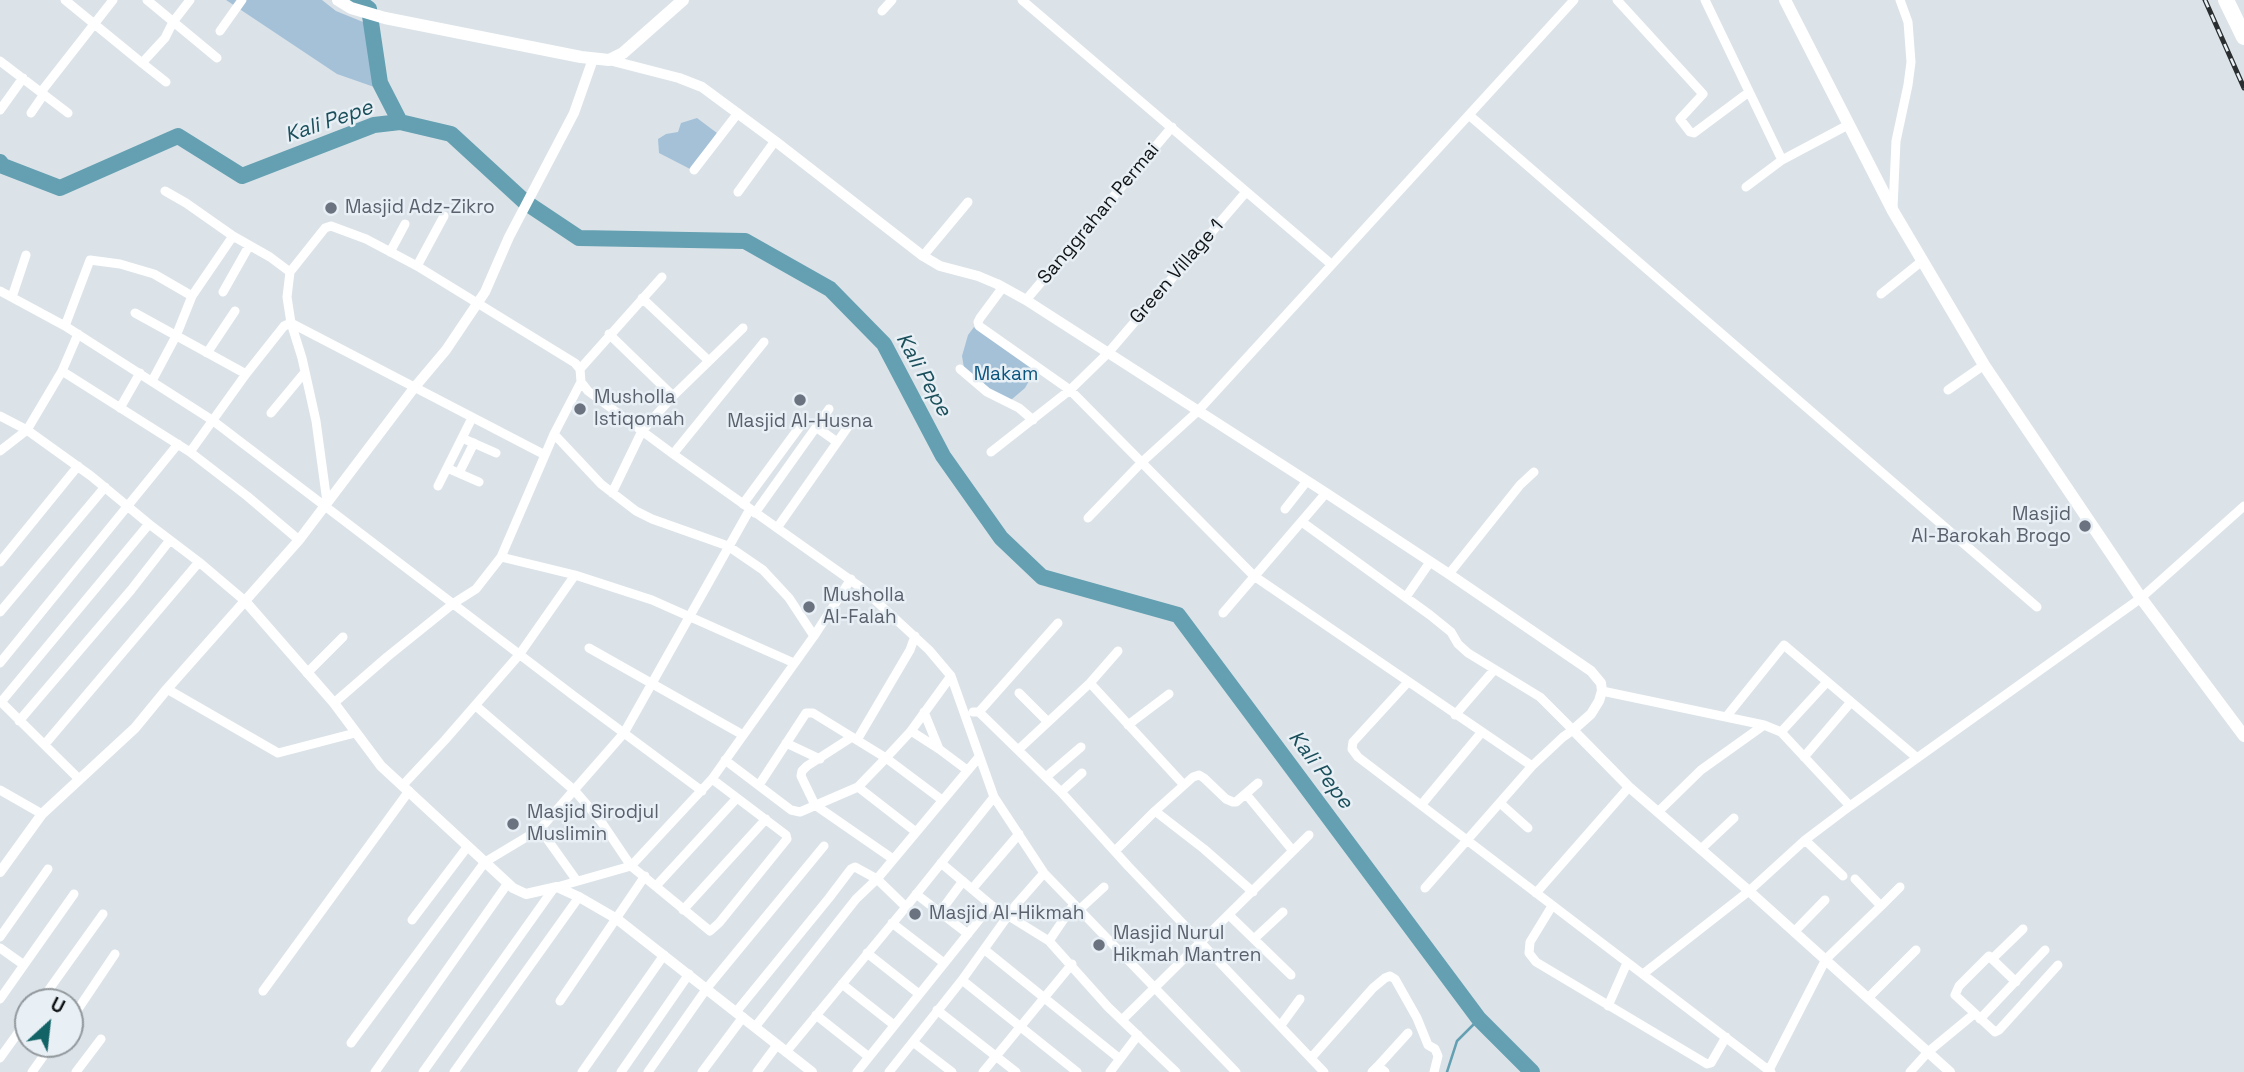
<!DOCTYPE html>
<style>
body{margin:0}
#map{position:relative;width:2244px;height:1072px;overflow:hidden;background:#dbe3e9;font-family:"Space Grotesk",sans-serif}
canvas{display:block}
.north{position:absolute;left:14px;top:988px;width:70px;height:70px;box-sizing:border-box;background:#e8f0f6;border:2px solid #92989c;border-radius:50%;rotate:27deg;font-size:19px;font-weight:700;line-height:28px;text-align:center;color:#111416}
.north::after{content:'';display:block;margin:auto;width:24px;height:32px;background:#126365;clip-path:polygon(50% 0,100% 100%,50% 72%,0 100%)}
</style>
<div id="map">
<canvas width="2244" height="1072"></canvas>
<div class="north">U</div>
</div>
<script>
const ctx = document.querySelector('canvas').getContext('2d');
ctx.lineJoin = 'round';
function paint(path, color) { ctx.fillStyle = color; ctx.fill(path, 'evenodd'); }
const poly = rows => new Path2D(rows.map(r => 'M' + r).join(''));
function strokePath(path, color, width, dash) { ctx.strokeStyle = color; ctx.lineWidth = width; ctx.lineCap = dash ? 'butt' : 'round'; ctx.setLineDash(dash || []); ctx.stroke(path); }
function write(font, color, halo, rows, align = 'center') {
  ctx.font = font + ' "Space Grotesk",sans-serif'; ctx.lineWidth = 5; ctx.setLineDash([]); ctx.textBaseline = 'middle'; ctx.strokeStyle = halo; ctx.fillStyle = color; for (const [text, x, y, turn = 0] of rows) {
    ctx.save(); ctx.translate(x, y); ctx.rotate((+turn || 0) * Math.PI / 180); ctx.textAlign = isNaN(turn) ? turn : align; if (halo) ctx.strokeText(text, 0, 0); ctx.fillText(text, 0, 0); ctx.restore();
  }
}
paint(poly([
 [226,0,322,0,336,11,368,24,377,88,337,74],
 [697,118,717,133,692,170,659,153,658,139,666,134,678,132,681,123],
 [974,327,1035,370,1025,388,1011,400,1000,397,964,368,962,356,968,335]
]), '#a5c1d8');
strokePath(poly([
 [1447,1072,1457,1041,1479,1019]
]), '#64a0b1', 2.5);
strokePath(poly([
 [357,0,369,9,380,83,400,122],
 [0,162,3,166,60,188,178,136,242,176,374,125,400,122,451,134,525,202,579,238,745,241,830,289,884,344,943,456,1001,538,1042,577,1178,615,1479,1019,1532,1072]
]), '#64a0b1', 16);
strokePath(poly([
 [65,0,142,63,165,38,173,22,190,0],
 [147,0,217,58],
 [1022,0,1331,264],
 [1617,0,1703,94,1680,119,1690,132,1694,133,1749,92],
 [1705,0,1782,160],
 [882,11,892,0],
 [220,31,242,0],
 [0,61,68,113],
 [142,63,166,82],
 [41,92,113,0],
 [0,110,23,78],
 [31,113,44,94],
 [1469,115,2037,607],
 [694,170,738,113],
 [1746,187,1782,160,1848,125],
 [165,191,186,203,233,236,270,257,290,272,287,297,291,323,302,358,316,421,327,502],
 [738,192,775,141],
 [1893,208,1896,141,1908,85,1911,62,1908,22,1900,0],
 [390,252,405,224],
 [923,256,968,202],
 [417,266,444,216],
 [290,272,325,228,331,226,366,239,417,266,575,363,580,369,581,382,588,391,673,454,863,589,929,650,951,676,994,797,1044,873,1236,1072],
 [1003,287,980,318,978,322,979,326,1070,390,1254,576,1532,766],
 [0,291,65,326,212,420,574,696,702,791],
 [223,292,249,246],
 [1881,294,1922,261],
 [192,296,233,236],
 [12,297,26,255],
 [642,298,709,361],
 [1026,300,1172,127],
 [135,313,246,374],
 [65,326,90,260,120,264,154,274,192,296,176,336,152,381],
 [609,334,673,396],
 [207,353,235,311],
 [580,369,662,277],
 [960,369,987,392,1019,408,1033,420],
 [62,371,190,452,247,496,299,540],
 [581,382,554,434,601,484,636,511,652,519,728,546,763,570,789,598,814,636],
 [1948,390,1984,365],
 [120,408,140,373],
 [271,413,305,372],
 [0,416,27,430,91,476,149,524,199,562,245,601],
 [816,427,837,442],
 [462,438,496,453],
 [0,451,27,430,62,371,78,334],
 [190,452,246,374,284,326,291,323,545,455,501,557,476,589,454,603,387,657,334,703],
 [991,452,1070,390,1108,353,1246,192],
 [673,454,764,342],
 [545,455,554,434],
 [447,468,479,482],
 [459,473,474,443],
 [438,486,472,418],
 [612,493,642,431,673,396,743,328],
 [743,504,801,425],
 [1285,509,1307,481],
 [755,513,829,409],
 [1088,518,1142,462,1198,411,1574,0],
 [1302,522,1430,615,1451,632,1458,644,1468,653,1540,697,1573,730,1563,737,1532,766,1425,888],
 [777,528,850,424],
 [501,557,575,575,652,600,794,663],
 [0,562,78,466],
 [1449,574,1520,485,1534,472],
 [1406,597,1430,562],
 [0,612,105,487],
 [1223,613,1326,493],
 [589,648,743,735],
 [0,663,178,444],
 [307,673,343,637],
 [1408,682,1353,742,1352,749,1358,757,1771,1072],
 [1090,683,1183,784],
 [167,689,278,753,355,733],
 [1602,691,1764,725,1781,732,1827,682],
 [1019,693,1048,722],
 [0,701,79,779],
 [1,702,149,524],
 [476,706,575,791,600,820,631,866,710,931,719,923,787,839,786,835,712,779],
 [924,712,939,749],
 [973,712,979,712,1058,623],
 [979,712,1061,792,1128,866,1324,1072],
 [1455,715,1494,670],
 [1726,717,1784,645,1916,757],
 [19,721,131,590,170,540],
 [1128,725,1169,694],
 [911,731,951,676],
 [1781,732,1850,806],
 [852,737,807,766,802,771,801,776,815,805,893,859],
 [857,740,910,650,915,636],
 [786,743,820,759],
 [45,744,199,562],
 [1018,750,1090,683,1118,651],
 [1804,757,1851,702],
 [725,760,791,810,800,812,858,787,886,758,813,713,806,713,759,785],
 [1046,777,1081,747],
 [403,785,445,740,519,655,575,575],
 [858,787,916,832],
 [0,790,42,814],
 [1061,792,1082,773],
 [1246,794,1293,851],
 [942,800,886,758,911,731,939,749,967,770],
 [1500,803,1528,828],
 [1422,804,1481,733],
 [1155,811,1204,849,1253,892],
 [1659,811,1701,770,1764,725],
 [540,829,577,881],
 [1805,840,1843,876],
 [1701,849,1734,818],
 [1115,851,1155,811,1193,777,1199,775,1204,778,1226,799,1233,802,1236,802,1258,783],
 [941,863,991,905,1049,941,1108,1007,1176,1072],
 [656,886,737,798],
 [557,887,631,866,712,779,814,636,851,579],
 [972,889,1019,834],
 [1536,893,1629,787],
 [916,894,968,934],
 [1552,906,1530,942,1529,953,1536,962,1707,1064,1711,1063,1726,1037],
 [1881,906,1900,887],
 [906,907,994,797],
 [1080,909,1104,887],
 [683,910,766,819],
 [940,912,963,881],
 [1229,915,1291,975],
 [412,920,468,846],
 [892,923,944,963],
 [1794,932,1825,900],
 [0,937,48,869],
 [1255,938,1283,912],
 [1049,941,1074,904],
 [0,948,24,965],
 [985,950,1120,1059],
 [867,953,919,994],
 [1992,959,2023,929],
 [1643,974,1749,891,1805,840,1850,806,2141,598,2244,506],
 [962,980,1077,1072],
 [2016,982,1989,956,1959,986,1955,995,1995,1032,1999,1030,2058,965],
 [842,984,894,1025],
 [263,991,409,791],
 [1868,998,1916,950],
 [0,999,74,894],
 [560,1001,645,876],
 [40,1002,103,914],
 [1608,1006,1627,963],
 [937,1010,1016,1072],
 [736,1012,829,898,851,869,855,867,877,879,906,907,786,1052],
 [816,1015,869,1057],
 [1980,1019,2045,950],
 [1122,1020,1309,835],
 [70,1021,115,954],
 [1281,1025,1300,999],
 [755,1027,856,899,877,879,979,757],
 [913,1042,952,1072],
 [351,1043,485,862,540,829,624,733,750,509],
 [0,1058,28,1019],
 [1311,1058,1373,988,1385,978,1390,976,1395,979,1417,1018,1428,1045,1435,1049,1438,1056,1434,1072],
 [1378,1066,1408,1033],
 [32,1072,52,1044],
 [76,1072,101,1039],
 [375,1072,508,883],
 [423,1072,554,888],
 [454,1072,579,897],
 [582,1072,664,955],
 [621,1072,689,974],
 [648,1072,707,988,824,846],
 [702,1072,743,1017],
 [757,1072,777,1045],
 [857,1072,991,905],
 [889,1072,962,980,1015,906,1044,873],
 [983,1072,1072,964],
 [1110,1072,1138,1035],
 [1372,1072,1378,1066,1385,1072],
 [1768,1072,1826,959,1881,906,1855,879],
 [1910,1072,1928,1052,1974,1014]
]), '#fff', 9);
strokePath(poly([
 [609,60,679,78,702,87,775,141,923,256,940,266,978,276,997,284,1026,300,1326,493,1449,574,1591,671,1601,683,1602,691,1599,701,1591,714,1573,730,1629,787,1749,891,1950,1072],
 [245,601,334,703,381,766,513,888,526,894,557,887,579,897,617,919,812,1072],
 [0,872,42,814,135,728,167,689,299,540,414,388,446,350,485,292,509,237,574,113,593,59]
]), '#fff', 10);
strokePath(poly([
 [338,0,351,8,385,18,581,57,609,60,623,53,683,0],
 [1785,0,1893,211,1984,365,2141,598,2244,736]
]), '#fff', 12);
strokePath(poly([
 [2226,0,2244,37]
]), '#fff', 16);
const rail = poly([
 [2205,0,2244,88]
]);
strokePath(rail, '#2a2e30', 5);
strokePath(rail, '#e8f0f6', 2.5, [8]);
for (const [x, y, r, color] of [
 [331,208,7,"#6b7280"],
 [800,400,7,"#6b7280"],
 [580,409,7,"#6b7280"],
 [2085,526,7,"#6b7280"],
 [809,607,7,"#6b7280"],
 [513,824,7,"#6b7280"],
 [915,914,7,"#6b7280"],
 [1099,945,7,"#6b7280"]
]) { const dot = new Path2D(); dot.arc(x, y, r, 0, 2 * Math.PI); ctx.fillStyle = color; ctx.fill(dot); strokePath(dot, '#e8f0f6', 2.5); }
write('19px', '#5b616d', '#e8f0f6', [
 ["Masjid Adz-Zikro",345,208],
 ["Musholla",594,398],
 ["Istiqomah",594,420],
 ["Masjid Al-Husna",800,422,"center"],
 ["Masjid",2071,515,"right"],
 ["Al-Barokah Brogo",2071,537,"right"],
 ["Musholla",823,596],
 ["Al-Falah",823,618],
 ["Masjid Sirodjul",527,813],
 ["Muslimin",527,835],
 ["Masjid Al-Hikmah",929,914],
 ["Masjid Nurul",1113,934],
 ["Hikmah Mantren",1113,956]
], 'left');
write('19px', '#111416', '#e8f0f6', [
 ["Sanggrahan Permai",1099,214,-50],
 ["Green Village 1",1177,272,-49]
]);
write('19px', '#0b547f', '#e8f0f6', [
 ["Makam",1006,375]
]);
write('italic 21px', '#1a4f5b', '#e8f0f6', [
 ["Kali Pepe",329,122,-19],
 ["Kali Pepe",923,375,61],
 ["Kali Pepe",1320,770,53]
]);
</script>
